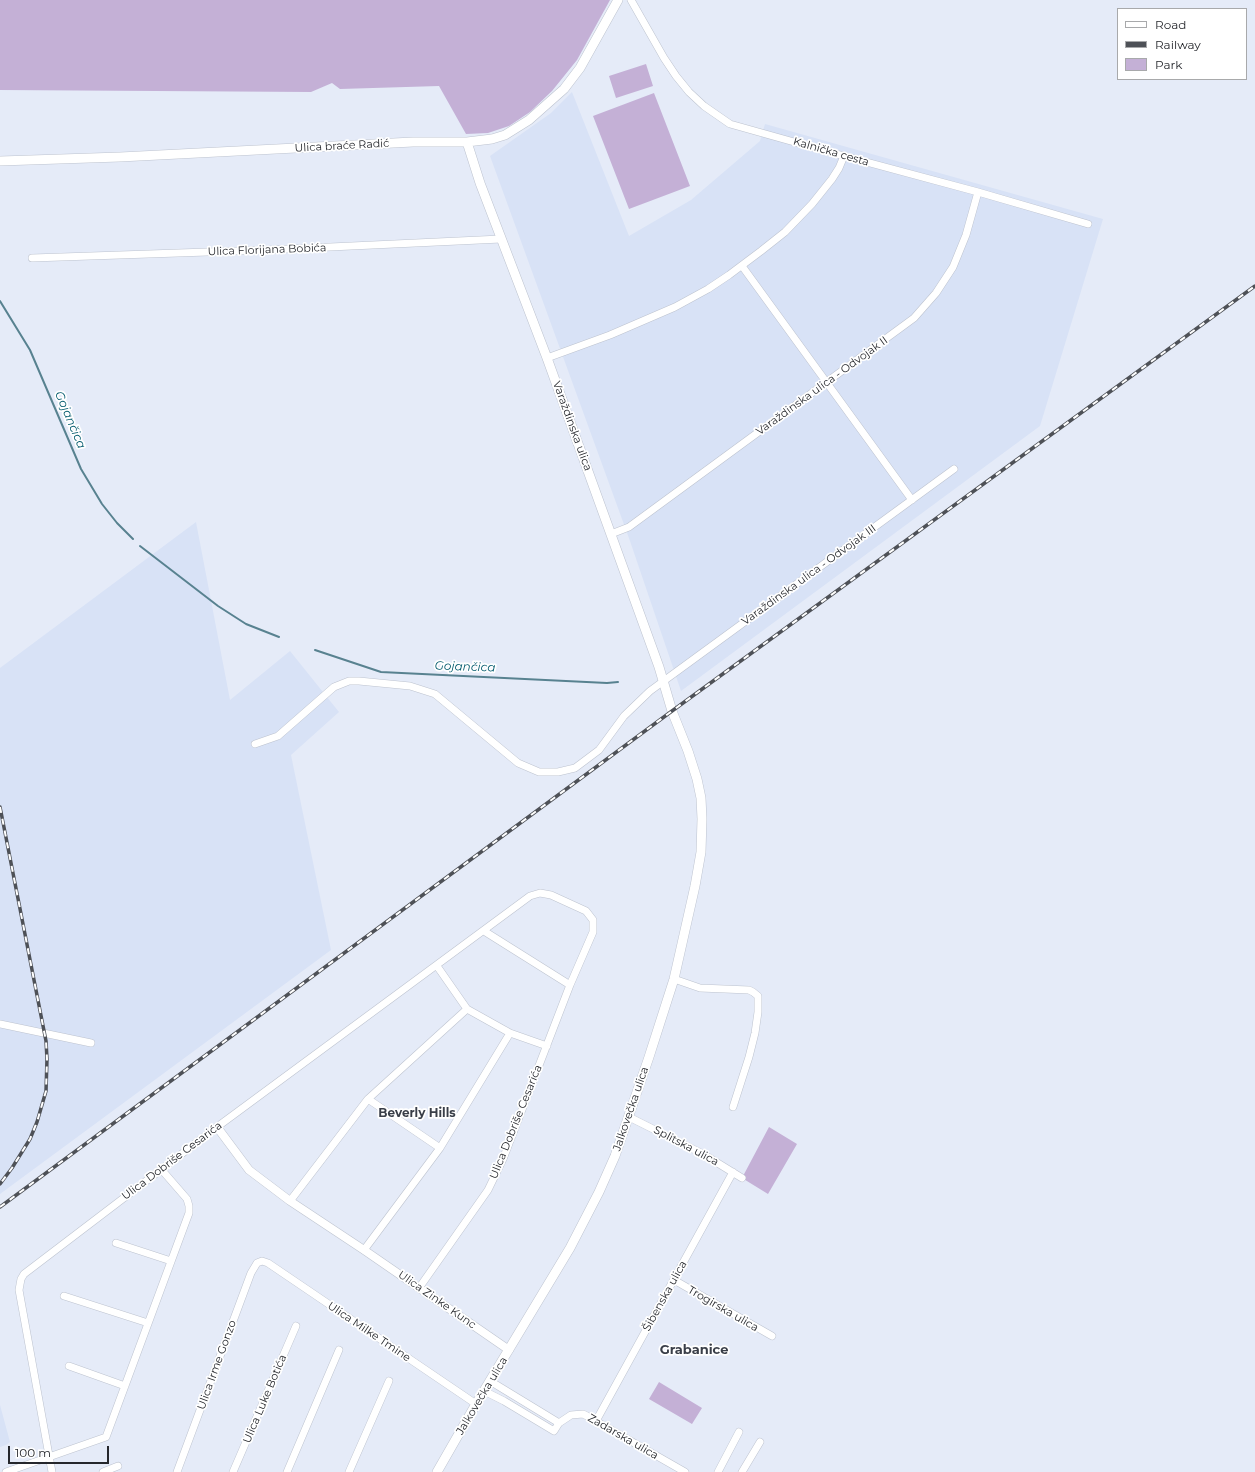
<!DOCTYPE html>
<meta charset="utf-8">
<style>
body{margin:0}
#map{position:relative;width:1255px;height:1472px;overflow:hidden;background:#e5ebf8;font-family:Montserrat,sans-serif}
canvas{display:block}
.legend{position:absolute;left:1117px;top:8px;width:130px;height:72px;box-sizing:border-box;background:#fff;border:1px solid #a8a9ab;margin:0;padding:5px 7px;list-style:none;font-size:12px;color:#25272c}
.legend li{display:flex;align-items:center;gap:8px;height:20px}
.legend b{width:20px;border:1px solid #a8a9ab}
.scale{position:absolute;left:8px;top:1446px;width:101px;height:18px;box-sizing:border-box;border:2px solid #25272c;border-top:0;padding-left:5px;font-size:12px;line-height:14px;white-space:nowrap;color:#25272c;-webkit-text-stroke:3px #fff;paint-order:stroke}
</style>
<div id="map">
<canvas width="1255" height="1472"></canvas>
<ul class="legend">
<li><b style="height:5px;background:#fff"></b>Road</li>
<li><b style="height:5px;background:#4e5157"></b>Railway</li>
<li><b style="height:11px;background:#c4b0d6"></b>Park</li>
</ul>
<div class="scale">100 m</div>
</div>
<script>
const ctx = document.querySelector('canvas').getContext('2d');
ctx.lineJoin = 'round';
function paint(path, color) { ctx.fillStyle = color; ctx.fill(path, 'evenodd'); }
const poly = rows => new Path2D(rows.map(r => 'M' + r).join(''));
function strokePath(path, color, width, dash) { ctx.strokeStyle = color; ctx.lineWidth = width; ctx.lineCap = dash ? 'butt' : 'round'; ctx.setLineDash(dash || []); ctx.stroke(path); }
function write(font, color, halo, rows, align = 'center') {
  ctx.font = font + ' Montserrat,sans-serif'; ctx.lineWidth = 3.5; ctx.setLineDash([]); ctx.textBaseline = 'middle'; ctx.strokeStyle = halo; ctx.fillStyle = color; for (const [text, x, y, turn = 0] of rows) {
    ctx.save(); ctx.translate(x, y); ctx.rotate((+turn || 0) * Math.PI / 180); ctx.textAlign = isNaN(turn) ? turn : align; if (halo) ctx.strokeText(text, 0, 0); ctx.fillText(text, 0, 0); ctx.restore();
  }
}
paint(poly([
 [572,92,629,236,691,200,760,141,765,124,1103,219,1040,426,681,691,630,541,490,156,551,113],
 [196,522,230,700,290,651,339,712,291,755,331,950,0,1194,0,668],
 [0,1405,10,1442,6,1445,0,1447]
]), '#d8e2f6');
paint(poly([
 [0,0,610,0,577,60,552,91,530,112,509,126,488,133,466,134,439,86,340,89,332,83,311,92,0,90],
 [646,64,653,86,616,98,609,76],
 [654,93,690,186,629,209,593,116],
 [769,1127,797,1144,768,1194,742,1178],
 [659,1382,702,1408,692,1424,649,1399]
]), '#c4b0d6');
strokePath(poly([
 [0,301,30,350,81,469,102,504,117,523,133,539],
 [140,546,218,606,246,624,279,637],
 [315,650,381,672,607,683,618,682]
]), '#588290', 2);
const minor = poly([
 [631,0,664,58,676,76,689,92,704,106,730,124,844,156,978,192,1088,224],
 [32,258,266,250,501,239],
 [742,266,912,500],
 [547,358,610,335,675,307,708,289,729,275,761,251,785,232,812,204,832,179,839,168,844,156],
 [611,534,629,527,914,318,936,293,953,267,966,235,978,192],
 [255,744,278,736,334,687,349,681,359,681,410,686,435,694,518,763,539,772,558,772,575,768,599,750,624,716,650,691,954,469],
 [484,931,570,985],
 [437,966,467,1009,510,1033,547,1046],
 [674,979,700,988,749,990,753,992,758,996,758,1012,755,1033,749,1057,733,1107],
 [0,1024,91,1043],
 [368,1099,440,1148],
 [629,1117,703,1154,742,1178],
 [290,1201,368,1099,467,1009],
 [116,1243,171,1261],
 [364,1250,440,1148,510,1033],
 [674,1280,772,1336],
 [64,1296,148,1323],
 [69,1366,125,1386],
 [490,1381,559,1423],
 [484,1391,504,1401,554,1431,559,1423,571,1415,583,1414,587,1416,685,1472],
 [596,1421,733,1172],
 [6,1472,106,1437,189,1213,189,1206,187,1199,161,1169],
 [52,1472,19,1290,21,1279,24,1274,217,1127,530,896,540,893,551,895,586,911,593,920,593,932,570,985,503,1159,488,1190,419,1288],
 [103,1472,118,1466],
 [177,1472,251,1273,257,1263,262,1261,268,1263,476,1404],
 [233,1472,296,1326],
 [287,1472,339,1350],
 [349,1472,389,1381],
 [718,1472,739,1432],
 [742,1472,760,1442]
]);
const tertiary = poly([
 [217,1127,249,1170,290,1201,364,1250,509,1350]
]);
const secondary = poly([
 [0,161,120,157,413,142,467,142,492,139,505,135,529,120,564,89,580,68,618,0],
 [437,1472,476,1404,570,1248,599,1192,615,1156,649,1057,674,979,695,886,701,852,702,819,701,798,697,779,688,751,672,711,659,667,547,358,480,183,467,142]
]);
strokePath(minor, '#bdc3cf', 8);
strokePath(tertiary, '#bdc3cf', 9);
strokePath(secondary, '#bdc3cf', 10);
strokePath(minor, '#fff', 7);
strokePath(tertiary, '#fff', 8);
strokePath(secondary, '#fff', 9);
const rail = poly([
 [0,807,46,1041,47,1059,46,1091,37,1122,30,1139,12,1168,0,1184],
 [0,1207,672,711,1255,286]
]);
strokePath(rail, '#4e5157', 3.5);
strokePath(rail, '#fff', 2, [6]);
write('11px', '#25272c', '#fff', [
 ["Ulica braće Radić",342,146,-3],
 ["Kalnička cesta",831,152,16],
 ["Ulica Florijana Bobića",267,250,-2],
 ["Varaždinska ulica - Odvojak II",822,386,-36],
 ["Varaždinska ulica",572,426,70],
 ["Varaždinska ulica - Odvojak III",809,575,-36],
 ["Jalkovečka ulica",631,1109,-71],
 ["Ulica Dobriše Cesarića",516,1122,-68],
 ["Splitska ulica",686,1146,28],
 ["Ulica Dobriše Cesarića",172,1161,-37],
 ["Šibenska ulica",665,1296,-61],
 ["Ulica Zinke Kunc",437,1300,35],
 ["Trogirska ulica",723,1309,30],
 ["Ulica Milke Tmine",369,1332,34],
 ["Ulica Irme Gonzo",217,1365,-70],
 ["Jalkovečka ulica",482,1396,-59],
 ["Ulica Luke Botića",265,1399,-67],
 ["Zadarska ulica",623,1437,30]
]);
write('italic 12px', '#01596c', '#fff', [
 ["Gojančica",70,420,67],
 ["Gojančica",465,667,2]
]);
write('bold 12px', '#393e48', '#fff', [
 ["Beverly Hills",417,1113]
]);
write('bold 13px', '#393e48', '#fff', [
 ["Grabanice",694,1350]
]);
</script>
